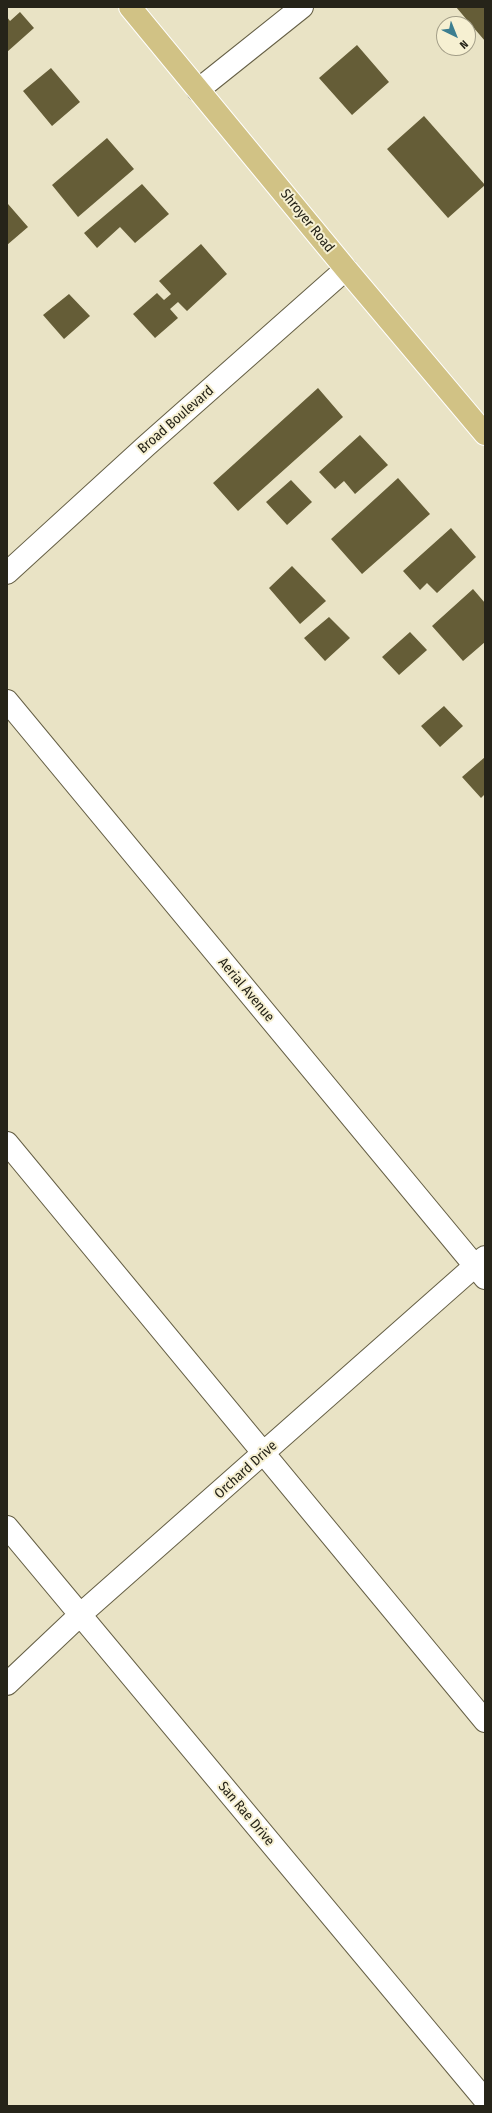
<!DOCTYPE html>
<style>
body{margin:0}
#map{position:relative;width:492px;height:2113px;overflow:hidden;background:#e9e3c5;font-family:"Fira Sans Condensed",sans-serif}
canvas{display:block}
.frame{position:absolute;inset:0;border:8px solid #262419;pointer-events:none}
.north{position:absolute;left:436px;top:16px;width:40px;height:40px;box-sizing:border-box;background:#f6f0d2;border:1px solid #a39e88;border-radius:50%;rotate:137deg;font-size:11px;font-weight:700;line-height:16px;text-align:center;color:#262419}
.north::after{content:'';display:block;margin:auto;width:14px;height:18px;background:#3c7e90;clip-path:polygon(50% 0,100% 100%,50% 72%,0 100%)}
</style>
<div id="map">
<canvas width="492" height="2113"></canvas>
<div class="frame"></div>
<div class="north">N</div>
</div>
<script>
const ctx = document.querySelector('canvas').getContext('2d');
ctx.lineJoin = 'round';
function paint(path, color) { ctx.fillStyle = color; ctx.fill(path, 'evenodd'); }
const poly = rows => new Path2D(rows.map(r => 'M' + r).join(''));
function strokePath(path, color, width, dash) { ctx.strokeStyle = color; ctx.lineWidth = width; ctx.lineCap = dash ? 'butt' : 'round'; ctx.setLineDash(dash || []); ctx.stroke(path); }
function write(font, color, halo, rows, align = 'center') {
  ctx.font = font + ' "Fira Sans Condensed",sans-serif'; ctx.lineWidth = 4; ctx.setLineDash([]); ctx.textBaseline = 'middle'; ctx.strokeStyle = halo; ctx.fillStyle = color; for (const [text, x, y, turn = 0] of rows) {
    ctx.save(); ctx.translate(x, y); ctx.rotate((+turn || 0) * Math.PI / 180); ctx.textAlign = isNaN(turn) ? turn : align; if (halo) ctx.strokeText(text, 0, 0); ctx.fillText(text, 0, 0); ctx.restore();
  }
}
paint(poly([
 [456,7,485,7,485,41],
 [20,12,34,28,7,52,7,17,10,21],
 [357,45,389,82,352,115,319,78],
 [51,68,80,102,52,126,23,91],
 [424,116,485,185,448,218,387,149],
 [107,138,134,169,78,217,52,185],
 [142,184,169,214,135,243,120,227,97,248,84,233],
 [8,204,28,227,7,245,7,205],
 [201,244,227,274,187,311,178,302,170,309,178,318,155,338,133,314,157,293,164,300,171,294,159,281],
 [69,294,90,316,64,339,43,315],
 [318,388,343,417,238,511,213,483],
 [360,435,388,465,355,494,344,481,335,489,319,472],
 [398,478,430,514,362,574,331,539],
 [291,480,312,502,287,525,266,502],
 [451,528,476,557,437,593,427,583,420,590,403,571],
 [292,566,326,601,300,624,269,588],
 [473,589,485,603,485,642,463,661,432,626],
 [329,617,350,638,325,661,304,638],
 [410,632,427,650,399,675,382,657],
 [444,706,463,726,440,747,421,726],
 [485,757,485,794,481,798,462,777]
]), '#655d37');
const minor = poly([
 [198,90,302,7],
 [7,573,146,446,346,269],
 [7,701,485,1278],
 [7,1143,485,1721],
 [7,1527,485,2100],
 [7,1684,81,1614,485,1257]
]);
const major = poly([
 [130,7,346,269,485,434]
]);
strokePath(minor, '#655f45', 24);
strokePath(major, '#fff', 24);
strokePath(minor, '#fff', 22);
strokePath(major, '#d1c285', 22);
write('14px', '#262419', '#f6f0d2', [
 ["Shroyer Road",307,221,51],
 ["Broad Boulevard",176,420,-41],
 ["Aerial Avenue",246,990,50],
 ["Orchard Drive",246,1470,-42],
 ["San Rae Drive",246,1814,50]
]);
</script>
